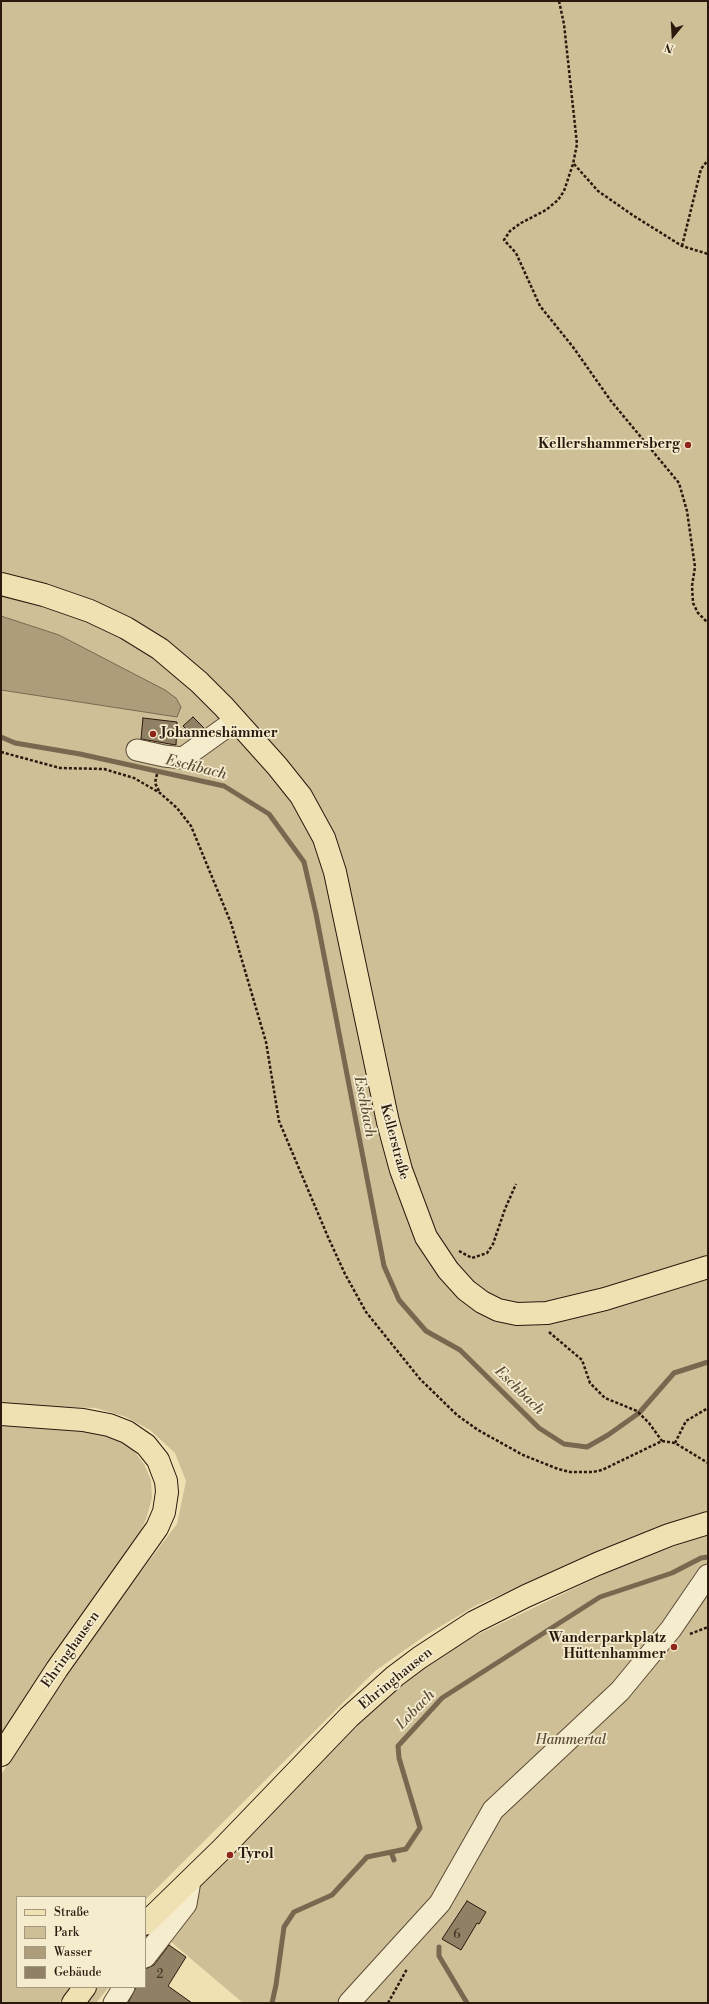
<!DOCTYPE html>
<meta charset="utf-8">
<style>
body{margin:0}
#map{position:relative;width:709px;height:2004px;overflow:hidden;background:#f0e1b3;font-family:"Libre Bodoni",serif}
canvas{display:block}
.frame{position:absolute;inset:0;border:2px solid #2b190e;pointer-events:none}
.legend{position:absolute;left:16px;top:1896px;width:130px;height:92px;box-sizing:border-box;background:#f5ecce;border:1px solid #a49881;margin:0;padding:5px 7px;list-style:none;font-size:12px;color:#2b190e}
.legend li{display:flex;align-items:center;gap:8px;height:20px}
.legend b{width:20px;border:1px solid #a49881}
.north{position:absolute;left:653px;top:16px;width:40px;height:40px;-webkit-text-stroke:3px #f5ecce;paint-order:stroke;rotate:198deg;font-size:11px;font-weight:700;line-height:16px;text-align:center;color:#2b190e}
.north::after{content:'';display:block;margin:auto;width:14px;height:18px;background:#2b190e;clip-path:polygon(50% 0,100% 100%,50% 72%,0 100%)}
</style>
<div id="map">
<canvas width="709" height="2004"></canvas>
<div class="frame"></div>
<ul class="legend">
<li><b style="height:5px;background:#f0e1b3"></b>Straße</li>
<li><b style="height:11px;background:#cfbf97"></b>Park</li>
<li><b style="height:11px;background:#ad9d7b"></b>Wasser</li>
<li><b style="height:11px;background:#918164"></b>Gebäude</li>
</ul>
<div class="north">N</div>
</div>
<script>
const ctx = document.querySelector('canvas').getContext('2d');
ctx.lineJoin = 'round';
function paint(path, color) { ctx.fillStyle = color; ctx.fill(path, 'evenodd'); }
const poly = rows => new Path2D(rows.map(r => 'M' + r).join(''));
function strokePath(path, color, width, dash) { ctx.strokeStyle = color; ctx.lineWidth = width; ctx.lineCap = dash ? 'butt' : 'round'; ctx.setLineDash(dash || []); ctx.stroke(path); }
function write(font, color, halo, rows, align = 'center') {
  ctx.font = font + ' "Libre Bodoni",serif'; ctx.lineWidth = 3.5; ctx.setLineDash([]); ctx.textBaseline = 'middle'; ctx.strokeStyle = halo; ctx.fillStyle = color; for (const [text, x, y, turn = 0] of rows) {
    ctx.save(); ctx.translate(x, y); ctx.rotate((+turn || 0) * Math.PI / 180); ctx.textAlign = isNaN(turn) ? turn : align; if (halo) ctx.strokeText(text, 0, 0); ctx.fillText(text, 0, 0); ctx.restore();
  }
}
paint(poly([
 [1,1,708,1,708,1258,563,1303,501,1303,468,1282,428,1223,397,1128,336,852,213,685,1,576],
 [1,593,55,607,106,628,148,651,206,701,288,793,314,840,324,867,398,1194,493,1316,708,1273,708,1513,609,1547,538,1578,475,1606,426,1635,375,1671,145,1900,145,1897,17,1897,17,1987,70,1987,59,2003,1,2003,1,1775,71,1664,177,1524,186,1481,175,1453,150,1430,126,1417,96,1408,28,1406,1,1402,1,690,177,717,105,660,59,635,1,616],
 [1,1425,77,1429,100,1434,120,1440,134,1451,144,1464,151,1480,152,1498,146,1519,136,1541,58,1648,17,1709,1,1736],
 [708,1534,708,2003,243,2003,157,1930,145,1944,145,1937,155,1926,373,1707,433,1660,458,1644,621,1566],
 [98,1987,109,1987,96,2003,84,2003]
]), '#cfbf97');
const water = poly([
 [1,616,59,635,165,690,176,698,181,707,177,717,1,690,1,616]
]);
paint(water, '#ad9d7b');
strokePath(water, '#79684f', 1);
strokePath(poly([
 [1,737,15,743,80,754,224,786,269,814,304,862,316,914,384,1266,399,1300,426,1331,460,1350,539,1428,564,1444,587,1447,608,1435,639,1413,674,1373,708,1362],
 [391,1852,394,1860],
 [439,1947,439,1956,467,2003],
 [272,2003,276,1985,284,1927,294,1912,332,1895,367,1857,406,1849,420,1828,399,1758,398,1746,442,1698,600,1597,672,1573,701,1558,708,1557]
]), '#79684f', 5);
const building = poly([
 [193,717,204,728,193,736,183,726,193,717],
 [143,718,177,722,176,745,141,739,143,718],
 [467,1901,486,1912,479,1924,477,1923,461,1950,442,1939,467,1901],
 [169,1945,186,1957,168,1986,192,2003,128,2003,136,1987,145,1987,145,1969,154,1965,169,1945]
]);
paint(building, '#918164');
strokePath(building, '#2b190e', 1);
const minor = poly([
 [137,750,164,756,183,758,236,720],
 [145,1957,186,1904,190,1881],
 [114,2003,124,1987],
 [349,2003,440,1903,493,1810,620,1691,671,1629,708,1575]
]);
const major = poly([
 [1,584,44,595,90,611,126,628,160,649,199,682,224,707,277,766,301,796,324,838,335,872,388,1122,401,1170,426,1237,448,1270,466,1290,482,1302,498,1310,517,1314,547,1313,605,1299,708,1267],
 [1,1414,83,1420,109,1425,127,1432,146,1445,158,1460,166,1481,167,1492,164,1512,157,1528,57,1669,1,1755],
 [145,1924,222,1849,349,1717,395,1676,419,1658,474,1622,526,1596,597,1564,669,1535,708,1523],
 [73,2003,85,1987]
]);
strokePath(minor, '#5c4b37', 23);
strokePath(major, '#2b190e', 24);
strokePath(poly([
 [559,1,564,24,577,144,573,164,564,191,558,200,546,210,521,223,510,231,504,240,516,253,540,306,573,347,611,401,679,483,687,511,695,567,692,586,693,603,698,613,708,623],
 [574,164,598,191,634,216,682,246,708,254],
 [682,246,701,169,708,160],
 [1,752,60,768,104,769,134,778,160,793,177,808,191,826,231,923,266,1042,279,1121,328,1237,345,1274,366,1312,420,1379,457,1415,478,1430,523,1455,558,1469,570,1472,593,1472,602,1470,662,1441,675,1443,708,1463],
 [157,774,155,783,160,793],
 [459,1251,472,1258,487,1253,493,1244,505,1209,516,1184],
 [549,1332,582,1360,590,1383,605,1398,637,1411,649,1423,662,1441],
 [675,1443,686,1421,708,1408],
 [690,1634,708,1627],
 [388,2003,407,1969]
]), '#2b190e', 2.5, [3, 2]);
strokePath(minor, '#f5ecce', 21);
strokePath(major, '#f0e1b3', 22);
for (const [x, y, r, color] of [
 [688,445,4,"#8f2418"],
 [153,734,4,"#8f2418"],
 [674,1647,4,"#8f2418"],
 [230,1855,4,"#8f2418"]
]) { const dot = new Path2D(); dot.arc(x, y, r, 0, 2 * Math.PI); ctx.fillStyle = color; ctx.fill(dot); strokePath(dot, '#f5ecce', 1.5); }
write('12px', '#443324', null, [
 ["6",457,1935],
 ["2",160,1975]
]);
write('bold 14px', '#2b190e', '#f5ecce', [
 ["Kellershammersberg",680,445],
 ["Johanneshämmer",161,734,"left"],
 ["Wanderparkplatz",666,1639],
 ["Hüttenhammer",666,1655],
 ["Tyrol",238,1855,"left"]
], 'right');
write('14px', '#2b190e', '#f5ecce', [
 ["Kellerstraße",394,1142,75],
 ["Ehringhausen",71,1650,-55],
 ["Ehringhausen",396,1679,-39]
]);
write('italic 14px', '#5c4b37', '#f5ecce', [
 ["Hammertal",571,1741]
]);
write('italic 15px', '#5f4e3a', '#f5ecce', [
 ["Eschbach",196,768,14],
 ["Eschbach",364,1107,79],
 ["Eschbach",519,1391,44],
 ["Lobach",416,1710,-46]
]);
</script>
